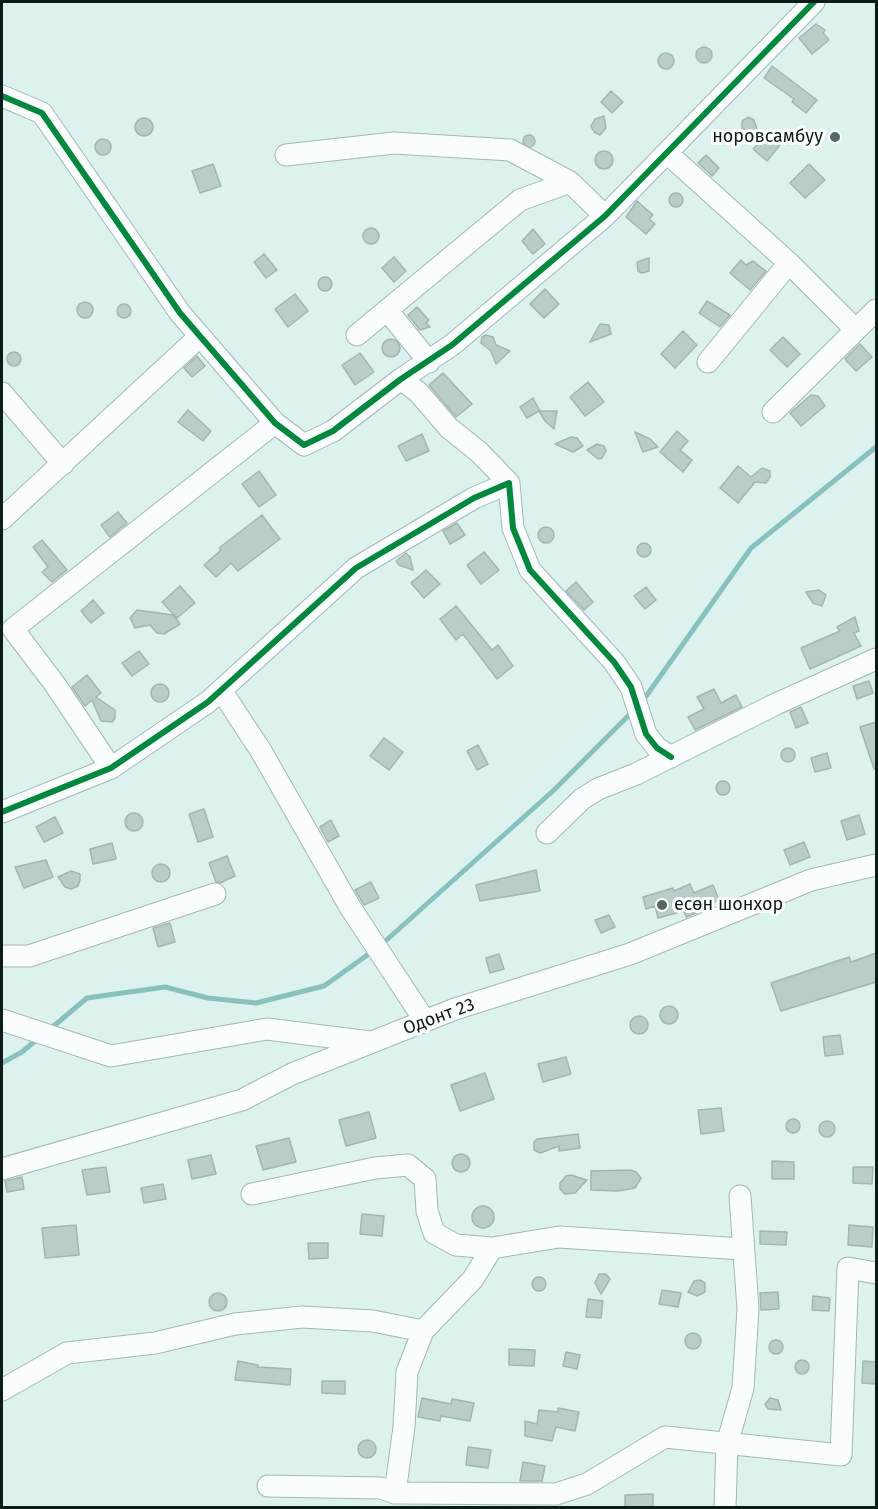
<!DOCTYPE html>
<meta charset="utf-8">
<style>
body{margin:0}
#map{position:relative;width:878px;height:1509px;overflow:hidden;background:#dcf2ef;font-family:"Fira Sans",sans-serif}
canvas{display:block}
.frame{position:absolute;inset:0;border:3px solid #0c1c1a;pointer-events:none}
</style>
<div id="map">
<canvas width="878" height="1509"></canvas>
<div class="frame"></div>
</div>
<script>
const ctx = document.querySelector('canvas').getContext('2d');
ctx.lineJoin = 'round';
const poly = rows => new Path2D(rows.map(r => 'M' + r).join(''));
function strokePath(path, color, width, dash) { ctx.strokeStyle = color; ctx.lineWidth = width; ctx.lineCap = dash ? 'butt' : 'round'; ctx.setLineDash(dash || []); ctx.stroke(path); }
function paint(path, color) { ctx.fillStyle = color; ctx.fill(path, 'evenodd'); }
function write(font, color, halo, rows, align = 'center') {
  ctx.font = font + ' "Fira Sans",sans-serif'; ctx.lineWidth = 6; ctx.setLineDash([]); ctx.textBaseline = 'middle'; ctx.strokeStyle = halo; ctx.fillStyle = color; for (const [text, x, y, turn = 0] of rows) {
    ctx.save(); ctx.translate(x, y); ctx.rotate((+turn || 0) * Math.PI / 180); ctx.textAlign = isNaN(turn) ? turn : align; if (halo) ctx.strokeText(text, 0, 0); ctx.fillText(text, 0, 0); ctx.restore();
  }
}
strokePath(poly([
 [642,702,751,548,876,447],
 [381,945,554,790,633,711],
 [49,1030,87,998,165,987,208,998,256,1003,324,986,373,951],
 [2,1063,22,1052,40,1037]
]), '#89c2bc', 5);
const building = poly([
 [816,24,825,30,823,33,829,40,812,54,799,38,816,24],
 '696 55a8 8 0 1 1 16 0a8 8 0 1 1-16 0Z',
 '658 61a8 8 0 1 1 16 0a8 8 0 1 1-16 0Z',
 [772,66,817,100,806,113,792,102,794,99,764,78,772,66],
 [611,91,623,102,612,113,601,102,611,91],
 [604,116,606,128,600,135,594,132,591,126,595,119,604,116],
 [748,117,754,120,759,136,742,128,742,121,748,117],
 '135 127a9 9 0 1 1 18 0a9 9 0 1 1-18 0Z',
 [767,134,780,145,767,161,753,149,767,134],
 '523 141a6 6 0 1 1 12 0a6 6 0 1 1-12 0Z',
 '95 147a8 8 0 1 1 16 0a8 8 0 1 1-16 0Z',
 '595 160a9 9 0 1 1 18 0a9 9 0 1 1-18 0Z',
 [706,155,719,168,712,176,698,163,706,155],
 [213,164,221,186,200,193,192,171,213,164],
 [809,164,825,180,805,198,790,183,809,164],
 '669 200a7 7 0 1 1 14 0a7 7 0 1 1-14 0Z',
 [637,201,653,215,649,219,655,224,646,234,626,217,637,201],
 '363 236a8 8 0 1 1 16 0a8 8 0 1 1-16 0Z',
 [533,229,545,244,533,254,522,241,533,229],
 [264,254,277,270,266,278,254,262,264,254],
 [394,257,406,271,394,282,382,268,394,257],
 [649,258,649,271,642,273,638,271,637,262,649,258],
 [741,260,746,265,753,261,766,271,750,290,730,273,741,260],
 '318 284a7 7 0 1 1 14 0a7 7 0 1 1-14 0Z',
 [545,289,559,304,544,318,530,304,545,289],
 [295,294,308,311,288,327,275,309,295,294],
 [707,301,730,315,720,327,699,313,707,301],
 '77 310a8 8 0 1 1 16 0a8 8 0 1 1-16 0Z',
 '117 311a7 7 0 1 1 14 0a7 7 0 1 1-14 0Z',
 [417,307,429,320,426,323,430,327,420,330,408,315,417,307],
 [600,324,609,325,611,334,590,342,600,324],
 [683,331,697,345,675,368,661,354,683,331],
 [486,335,493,337,496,345,510,351,496,364,491,351,481,343,482,337,486,335],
 [783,337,800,354,787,367,770,350,783,337],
 '382 348a9 9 0 1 1 18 0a9 9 0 1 1-18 0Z',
 [860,344,872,357,856,371,845,359,860,344],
 '7 359a7 7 0 1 1 14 0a7 7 0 1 1-14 0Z',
 [360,353,374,372,355,385,342,365,360,353],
 [197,356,205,366,192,377,184,368,197,356],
 [443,373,472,404,456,417,429,385,443,373],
 [588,382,604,402,585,416,570,397,588,382],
 [811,395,818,396,825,406,801,426,790,413,811,395],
 [533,398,540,411,557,411,554,429,545,421,539,411,527,418,520,407,533,398],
 [188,410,211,431,203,441,178,422,188,410],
 [677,431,688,441,680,450,692,460,683,472,660,452,677,431],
 [635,432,650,439,658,447,643,452,635,432],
 [422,434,429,451,406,461,398,446,422,434],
 [571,437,577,438,583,446,573,452,555,444,571,437],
 [597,444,604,446,606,451,602,458,598,459,587,450,597,444],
 [738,466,751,477,762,468,770,471,770,477,766,483,755,482,738,503,720,488,738,466],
 [259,471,276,495,259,507,242,484,259,471],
 [118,512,127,523,110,537,101,525,118,512],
 [262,515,280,539,238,571,231,563,216,577,204,565,221,550,219,548,262,515],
 [457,523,465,535,450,544,443,531,457,523],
 '538 535a8 8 0 1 1 16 0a8 8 0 1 1-16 0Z',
 [42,540,67,570,52,582,42,572,48,567,33,547,42,540],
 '637 550a7 7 0 1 1 14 0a7 7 0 1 1-14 0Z',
 [484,552,499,570,481,584,467,565,484,552],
 [406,553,410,557,413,570,399,565,396,561,406,553],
 [426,570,440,584,424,598,411,583,426,570],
 [576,582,593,602,584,610,566,591,576,582],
 [180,586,195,603,177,618,162,602,180,586],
 [646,587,656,600,645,609,634,596,646,587],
 [819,590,826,595,822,606,813,603,806,592,819,590],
 [93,600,104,613,91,623,81,611,93,600],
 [456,606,492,650,498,645,513,666,497,679,463,634,456,640,440,619,456,606],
 [137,610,173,615,180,624,164,634,157,633,150,625,135,628,130,618,137,610],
 [855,617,859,631,854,633,861,646,810,669,801,648,840,631,837,627,855,617],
 [139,651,149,664,132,676,122,663,139,651],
 [87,675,101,693,96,697,115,710,115,718,112,722,101,721,92,700,85,706,72,687,87,675],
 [869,681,873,693,857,699,853,686,869,681],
 '151 693a9 9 0 1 1 18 0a9 9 0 1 1-18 0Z',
 [714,689,721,703,736,695,742,707,695,730,688,717,704,709,697,697,714,689],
 [801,707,808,723,796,728,790,712,801,707],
 [876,722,876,769,874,769,860,727,876,722],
 [384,738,403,752,389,770,370,756,384,738],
 [478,745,488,764,477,770,467,751,478,745],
 '781 755a7 7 0 1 1 14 0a7 7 0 1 1-14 0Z',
 [827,753,831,768,815,772,811,758,827,753],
 '716 788a7 7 0 1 1 14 0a7 7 0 1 1-14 0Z',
 [204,809,213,837,198,842,189,814,204,809],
 '125 822a9 9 0 1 1 18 0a9 9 0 1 1-18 0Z',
 [859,815,865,834,847,840,841,821,859,815],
 [55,817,63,833,44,842,36,827,55,817],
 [331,820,339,836,328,842,320,827,331,820],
 [804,842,810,857,790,865,784,850,804,842],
 [112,843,116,859,93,864,90,849,112,843],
 [227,856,235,876,220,883,216,882,209,863,227,856],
 [46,860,53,877,24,888,15,867,46,860],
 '152 873a9 9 0 1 1 18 0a9 9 0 1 1-18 0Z',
 [536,870,540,891,480,901,476,885,536,870],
 [71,871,80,874,80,880,78,886,71,889,65,887,58,877,71,871],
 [371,882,379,898,364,905,355,890,371,882],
 [690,884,694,893,713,885,719,900,705,906,706,909,686,917,684,911,658,918,655,906,646,909,643,897,673,888,674,891,690,884],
 [609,915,615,927,601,933,595,920,609,915],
 [170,923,175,942,158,947,153,928,170,923],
 [876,953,876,982,781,1011,771,983,849,957,851,962,876,953],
 [499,954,504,969,490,973,486,958,499,954],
 '660 1015a9 9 0 1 1 18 0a9 9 0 1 1-18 0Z',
 '630 1025a9 9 0 1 1 18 0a9 9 0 1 1-18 0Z',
 [840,1035,843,1054,825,1056,823,1037,840,1035],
 [566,1057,571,1074,543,1082,538,1064,566,1057],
 [485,1073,494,1099,460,1111,451,1085,485,1073],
 [721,1108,724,1131,701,1134,698,1110,721,1108],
 [369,1112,376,1138,346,1146,339,1120,369,1112],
 '786 1126a7 7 0 1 1 14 0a7 7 0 1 1-14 0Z',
 '819 1129a8 8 0 1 1 16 0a8 8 0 1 1-16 0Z',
 [578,1134,580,1148,559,1151,559,1146,540,1153,534,1150,534,1142,537,1139,578,1134],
 [289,1138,296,1162,263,1170,256,1146,289,1138],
 '452 1163a9 9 0 1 1 18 0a9 9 0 1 1-18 0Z',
 [211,1155,216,1174,192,1179,188,1160,211,1155],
 [772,1161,794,1162,794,1179,772,1179,772,1161],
 [106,1167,110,1192,87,1195,82,1170,106,1167],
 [853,1167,873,1167,872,1184,853,1183,853,1167],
 [631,1170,636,1172,641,1178,635,1188,618,1191,591,1190,591,1171,631,1170],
 [571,1175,587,1180,575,1193,565,1194,560,1189,560,1183,566,1176,571,1175],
 [22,1177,24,1189,7,1192,5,1181,22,1177],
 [163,1184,166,1199,144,1203,141,1188,163,1184],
 '472 1217a11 11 0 1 1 22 0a11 11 0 1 1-22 0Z',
 [362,1214,384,1216,382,1236,360,1234,362,1214],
 [76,1225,79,1255,45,1258,42,1228,76,1225],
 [849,1225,873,1227,872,1247,848,1245,849,1225],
 [760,1231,787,1232,786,1245,760,1244,760,1231],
 [308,1243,328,1243,328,1258,309,1259,308,1243],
 [599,1274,606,1274,610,1279,601,1294,595,1283,599,1274],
 '532 1284a7 7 0 1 1 14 0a7 7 0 1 1-14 0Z',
 [700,1280,705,1283,705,1292,697,1296,688,1292,694,1281,700,1280],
 [662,1290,681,1293,678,1307,659,1304,662,1290],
 [778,1292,779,1309,761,1310,760,1293,778,1292],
 '209 1302a9 9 0 1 1 18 0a9 9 0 1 1-18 0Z',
 [813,1296,830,1298,829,1311,812,1310,813,1296],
 [588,1299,603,1301,601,1318,586,1317,588,1299],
 '685 1341a8 8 0 1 1 16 0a8 8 0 1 1-16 0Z',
 '769 1347a7 7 0 1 1 14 0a7 7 0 1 1-14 0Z',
 [509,1349,535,1350,534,1366,509,1365,509,1349],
 [566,1352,580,1355,577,1369,563,1366,566,1352],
 '795 1367a7 7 0 1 1 14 0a7 7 0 1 1-14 0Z',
 [238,1361,258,1365,258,1367,291,1369,290,1385,235,1380,238,1361],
 [863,1361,876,1362,876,1384,862,1383,863,1361],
 [322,1381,345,1381,345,1394,322,1393,322,1381],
 [422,1398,451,1404,452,1399,474,1403,470,1421,441,1416,440,1421,418,1417,422,1398],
 [770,1398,778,1400,781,1410,768,1409,765,1404,770,1398],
 [558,1408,579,1412,575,1431,556,1427,552,1441,525,1436,525,1421,537,1424,539,1410,558,1412,558,1408],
 '358 1449a9 9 0 1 1 18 0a9 9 0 1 1-18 0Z',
 [468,1447,491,1450,488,1468,466,1465,468,1447],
 [523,1462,545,1466,542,1481,520,1481,523,1462],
 [653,1494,653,1508,625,1508,625,1495,653,1494]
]);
paint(building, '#bbcdcb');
strokePath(building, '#a4b6b4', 1.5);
const minor = poly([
 [2,96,42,113,180,313,275,423,304,445,333,431,401,379,452,345,605,216,814,2],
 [667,153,789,263,855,329],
 [286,155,394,143,510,150,570,182],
 [387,310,429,362],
 [357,335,520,200,570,182,605,216],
 [708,362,789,263],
 [401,379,418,392,449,428,479,452,509,483],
 [2,393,63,464],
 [773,412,876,310],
 [2,519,200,336],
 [221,690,261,751,350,907,425,1021],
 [111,768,54,683,13,629,275,423],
 [2,812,111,768,208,702,356,568,474,498,509,483,513,528,530,570,614,662,631,687,646,734,657,748,671,757],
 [547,833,582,799,598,789,636,774,776,704,876,659],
 [2,956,29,956,215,894],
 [2,1020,111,1056,267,1029,370,1042],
 [2,1169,242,1100,292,1074,455,1009,630,954,811,880,876,865],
 [252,1194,375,1168,408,1165,425,1179,427,1211,434,1233,456,1245,492,1248],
 [423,1331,473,1279,492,1248,559,1237,742,1249],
 [2,1390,67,1353,155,1343,235,1324,302,1317,373,1321,423,1331,407,1372,404,1427,395,1493],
 [268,1486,381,1488,395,1493,556,1494,587,1484,665,1437,841,1455,848,1268,876,1273],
 [725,1508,727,1444,743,1388,748,1309,740,1196]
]);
strokePath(minor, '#a6b7b5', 23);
strokePath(minor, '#fafdfd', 21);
strokePath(poly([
 [2,96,42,113,180,313,275,423,304,445,333,431,401,379,452,345,605,216,814,2],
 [2,812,111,768,208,702,356,568,474,498,509,483,513,528,530,570,614,662,631,687,646,734,657,748,671,757]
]), '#00873e', 6);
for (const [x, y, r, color] of [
 [835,137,6,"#556765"],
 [662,905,6,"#556765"]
]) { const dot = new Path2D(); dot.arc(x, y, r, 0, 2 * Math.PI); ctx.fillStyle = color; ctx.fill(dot); strokePath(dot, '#fff', 2); }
write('18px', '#0c1c1a', '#fff', [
 ["норовсамбуу",823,137],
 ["есөн шонхор",674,905,"left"]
], 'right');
write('18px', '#0c1c1a', '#fff', [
 ["Одонт 23",439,1017,-20]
]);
</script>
